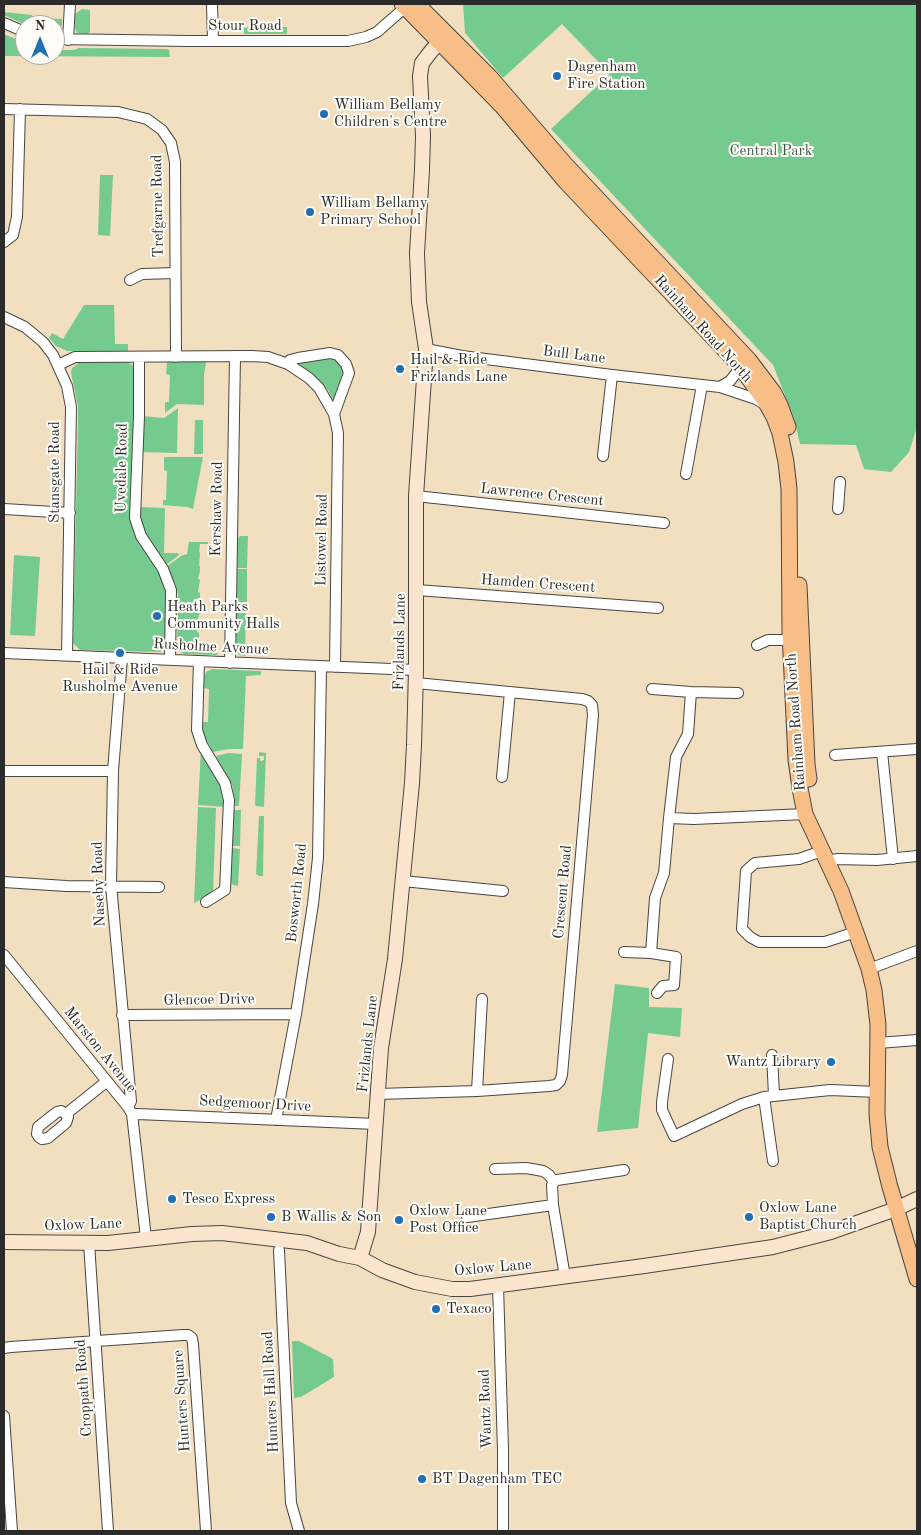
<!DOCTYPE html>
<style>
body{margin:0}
#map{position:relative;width:921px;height:1535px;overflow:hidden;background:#f2dfc0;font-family:"Old Standard TT",serif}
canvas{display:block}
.frame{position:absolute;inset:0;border:5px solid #2b2b2b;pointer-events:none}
.north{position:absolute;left:15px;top:15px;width:50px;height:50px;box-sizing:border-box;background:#fdfcf7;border:1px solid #a9a8a5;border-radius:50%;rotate:0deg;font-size:14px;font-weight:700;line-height:20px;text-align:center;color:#2b2b2b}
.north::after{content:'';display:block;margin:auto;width:18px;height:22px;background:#1f6fb2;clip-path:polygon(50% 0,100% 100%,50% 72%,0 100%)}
</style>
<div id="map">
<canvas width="921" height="1535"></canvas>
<div class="frame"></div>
<div class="north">N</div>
</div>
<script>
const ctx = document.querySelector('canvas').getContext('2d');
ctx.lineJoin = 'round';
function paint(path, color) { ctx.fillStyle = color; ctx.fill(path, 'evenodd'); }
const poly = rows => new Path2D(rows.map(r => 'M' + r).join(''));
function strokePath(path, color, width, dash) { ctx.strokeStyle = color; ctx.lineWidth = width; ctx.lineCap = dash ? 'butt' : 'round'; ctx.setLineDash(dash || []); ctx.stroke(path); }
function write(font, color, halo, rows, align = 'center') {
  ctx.font = font + ' "Old Standard TT",serif'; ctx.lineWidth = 4; ctx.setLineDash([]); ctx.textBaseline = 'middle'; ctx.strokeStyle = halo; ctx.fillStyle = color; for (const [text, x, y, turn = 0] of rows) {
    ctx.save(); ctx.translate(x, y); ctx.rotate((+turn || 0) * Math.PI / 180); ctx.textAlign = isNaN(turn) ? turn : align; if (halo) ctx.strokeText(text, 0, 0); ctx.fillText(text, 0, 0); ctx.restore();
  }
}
paint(poly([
 [463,4,917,4,917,427,909,452,891,472,864,469,856,445,800,444,794,418,773,365,551,129,610,74,562,24,503,78,465,33],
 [82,9,90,10,90,32,87,34,77,33,75,28,75,14],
 [4,12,32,15,32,18,62,19,62,25,58,30,55,32,55,25,26,25,4,15],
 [250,27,287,27,287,34,244,34,244,28],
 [4,34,25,43,25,55,55,55,55,50,74,50,79,48,167,49,169,50,170,57,4,56],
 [100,175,113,175,110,236,98,235],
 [84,305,114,305,115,344,128,344,128,351,67,351,56,346,49,338,52,333,63,339],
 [333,356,346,369,334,402,328,390,319,380,297,363],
 [81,361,128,362,133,366,134,370,132,524,137,537,164,578,168,589,166,646,164,650,160,652,80,650,73,643,78,421,78,406,71,373,72,368],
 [167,362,206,362,204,375,204,405,177,404,165,413,165,402,169,402,170,375,166,374],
 [178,408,177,453,141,452,142,416,164,418],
 [195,420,203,420,203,454,194,454],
 [164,457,203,457,193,509,187,507,163,505,163,500,166,500,167,471,164,470],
 [140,507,165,508,164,553,178,553,179,555,166,565,143,531,139,519],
 [240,536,248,536,247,568,237,568,237,540],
 [189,542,208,542,208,544,200,544,199,552,200,553,199,566,200,566,200,571,198,579,200,580,198,592,200,593,200,597,198,606,200,606,200,611,198,619,199,620,197,632,199,633,199,637,197,646,199,649,211,649,218,654,216,655,185,654,182,653,177,648,178,595,176,585,166,567,181,556,187,554],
 [14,555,40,557,35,636,10,635],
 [237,569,247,569,247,603,236,603],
 [236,605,246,605,245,656,239,655,235,649],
 [212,669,261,671,261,675,246,676,243,749,229,749,213,752,204,735,202,722,208,722,209,689,203,688,204,677,206,672],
 [201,749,223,787,225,807,198,805],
 [259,752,266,753,264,807,256,806,255,804,257,758,260,758,260,761,264,760,264,756,259,756],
 [229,753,242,754,239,806,234,806,233,788,229,779,216,756],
 [198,807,216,808,213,893,194,903],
 [233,810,241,810,240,846,232,846],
 [259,816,264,816,263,876,259,876,256,874],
 [232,848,240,849,238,886,234,885,230,883],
 [615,984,649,988,649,1007,682,1008,680,1037,648,1033,638,1128,597,1132],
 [292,1341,299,1341,333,1359,334,1377,301,1397,294,1398]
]), '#75cb8f');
const street = poly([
 [212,4,213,41],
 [4,23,25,32],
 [55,39,188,41,348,41,366,37,377,32,409,4],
 [68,40,70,4],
 [4,109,118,112,147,119,162,130,171,143,175,162,176,357],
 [4,242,13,235,17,217,20,109],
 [130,280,142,274,175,273],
 [4,317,25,327,43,342,53,355,67,386,71,407,67,656],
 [426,349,462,356,612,375,720,387,756,399,764,404],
 [139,357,139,416,135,518,141,536,163,569,171,590,170,660],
 [288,364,290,360,298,358,330,353,338,355,346,364,349,373,334,414],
 [58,365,75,357,252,356,268,357,288,364,309,378,319,388,334,414,338,433,335,667],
 [720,387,730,381,737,372,739,365],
 [603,456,612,375],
 [686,474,702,385],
 [416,496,664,523],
 [4,509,70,513],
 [838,509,840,482],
 [417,590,658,608],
 [757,645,768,640,790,640],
 [4,653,416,670],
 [122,658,113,771,111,885,131,1101,128,1107],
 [199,661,197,730,202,745,225,783,229,800,225,890,206,902],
 [230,663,235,356],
 [652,689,691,692,688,734,676,757,669,818],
 [691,692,738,693],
 [882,752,893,859],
 [835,755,917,749],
 [4,771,113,771],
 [502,777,510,692],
 [822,851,799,859,755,863,746,871,742,929,750,937,759,942,825,942,856,932],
 [827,861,838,859,877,860,917,856],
 [403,881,503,891],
 [4,882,66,886,159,887],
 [624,952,651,953],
 [4,955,128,1107,132,1114,146,1238],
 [869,969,917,951],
 [657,993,663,986,674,985,676,957,651,953,655,898,664,873,669,818,694,819,805,814],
 [122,1015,296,1014],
 [878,1043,917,1040],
 [772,1055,774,1095],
 [668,1059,662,1102,662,1110,674,1136,742,1104,764,1097,830,1090,878,1092],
 [477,1091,482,999],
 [378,1094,477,1091,549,1086,556,1085,560,1081,562,1075,593,715,592,705,588,701,582,699,416,683],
 [764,1097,773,1161],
 [66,1114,61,1111,57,1112,38,1127,37,1134,39,1137,42,1139,48,1138,66,1123,68,1117,66,1114,106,1082],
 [132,1114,137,1114,376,1124],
 [276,1120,296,1014,313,904,318,858,321,667],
 [495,1169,526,1168,543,1171,549,1175,554,1182],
 [554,1182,552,1185,553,1205,565,1277],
 [554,1182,557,1180,624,1170],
 [467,1217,553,1205],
 [89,1243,108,1531],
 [279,1250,291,1503,299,1531],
 [498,1286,503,1450,503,1531],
 [4,1348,11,1347,183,1335,188,1335,192,1338,193,1344,206,1531],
 [4,1416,12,1531]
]);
const secondary = poly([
 [4,1242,108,1243,192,1234,222,1233,307,1243,339,1254,360,1258,382,1270,415,1282,452,1289,470,1289,644,1266,773,1247,831,1232,896,1209,917,1199],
 [360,1258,368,1232,381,1048,395,959,412,783,414,745,416,670,416,496,426,349,419,302,417,253,422,170,423,136,420,76,422,63,432,50,446,36]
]);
const primary = poly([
 [402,4,502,106,565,181,739,365,765,401,774,417,780,433,786,462,789,489,790,632,796,760,800,788,805,814,841,891,869,969,874,990,878,1025,877,1114,880,1147,890,1187,917,1279],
 [417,4,490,77,565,164,749,360,774,393,780,405,788,427],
 [799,585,807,764,809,779]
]);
strokePath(street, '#494641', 12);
strokePath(secondary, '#494641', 16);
strokePath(primary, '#494641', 17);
strokePath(street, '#fff', 10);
strokePath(secondary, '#fce5cf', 14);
strokePath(primary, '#f7be87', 15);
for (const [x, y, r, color] of [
 [557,76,5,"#1f6fb2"],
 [324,114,5,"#1f6fb2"],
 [310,212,5,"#1f6fb2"],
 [400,369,5,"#1f6fb2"],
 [157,616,5,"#1f6fb2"],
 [120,653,5,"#1f6fb2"],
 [831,1062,5,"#1f6fb2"],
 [172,1199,5,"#1f6fb2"],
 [271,1217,5,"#1f6fb2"],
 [749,1217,5,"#1f6fb2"],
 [399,1220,5,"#1f6fb2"],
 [436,1309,5,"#1f6fb2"],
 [422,1479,5,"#1f6fb2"]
]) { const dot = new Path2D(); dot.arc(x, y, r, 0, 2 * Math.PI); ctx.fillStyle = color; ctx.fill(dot); strokePath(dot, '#fdfcf7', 2); }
write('15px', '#2b2b2b', '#fdfcf7', [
 ["Stour Road",245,26],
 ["Trefgarne Road",158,206,-91],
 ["Rainham Road North",703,329,48],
 ["Bull Lane",574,355,7],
 ["Uvedale Road",122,468,-89],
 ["Stansgate Road",55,472,-90],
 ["Lawrence Crescent",542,495,6],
 ["Kershaw Road",217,509,-89],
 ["Listowel Road",322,540,-89],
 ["Hamden Crescent",538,584,4],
 ["Frizlands Lane",400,642,-89],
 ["Rusholme Avenue",211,647,3],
 ["Rainham Road North",796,722,-94],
 ["Naseby Road",99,884,-92],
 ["Crescent Road",563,892,-85],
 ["Bosworth Road",297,893,-84],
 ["Glencoe Drive",209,1000,-1],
 ["Frizlands Lane",368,1044,-84],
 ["Marston Avenue",100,1050,51],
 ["Sedgemoor Drive",255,1104,3],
 ["Oxlow Lane",83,1225,-2],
 ["Oxlow Lane",493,1268,-5],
 ["Croppath Road",84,1388,-94],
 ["Hunters Hall Road",271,1392,-93],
 ["Hunters Square",182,1401,-94],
 ["Wantz Road",486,1409,-92]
]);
write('15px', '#2b2b2b', '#fdfcf7', [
 ["Dagenham",567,67],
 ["Fire Station",567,84],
 ["William Bellamy",334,105],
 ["Children's Centre",334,122],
 ["William Bellamy",320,203],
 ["Primary School",320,220],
 ["Hail & Ride",410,360],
 ["Frizlands Lane",410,377],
 ["Heath Parks",167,607],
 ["Community Halls",167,624],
 ["Hail & Ride",120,670,"center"],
 ["Rusholme Avenue",120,687,"center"],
 ["Wantz Library",821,1062,"right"],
 ["Tesco Express",182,1199],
 ["Oxlow Lane",759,1208],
 ["Baptist Church",759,1225],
 ["Oxlow Lane",409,1211],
 ["Post Office",409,1228],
 ["B Wallis & Son",281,1217],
 ["Texaco",446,1309],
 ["BT Dagenham TEC",432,1479]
], 'left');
write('15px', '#415b49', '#fdfcf7', [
 ["Central Park",771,151]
]);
</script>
